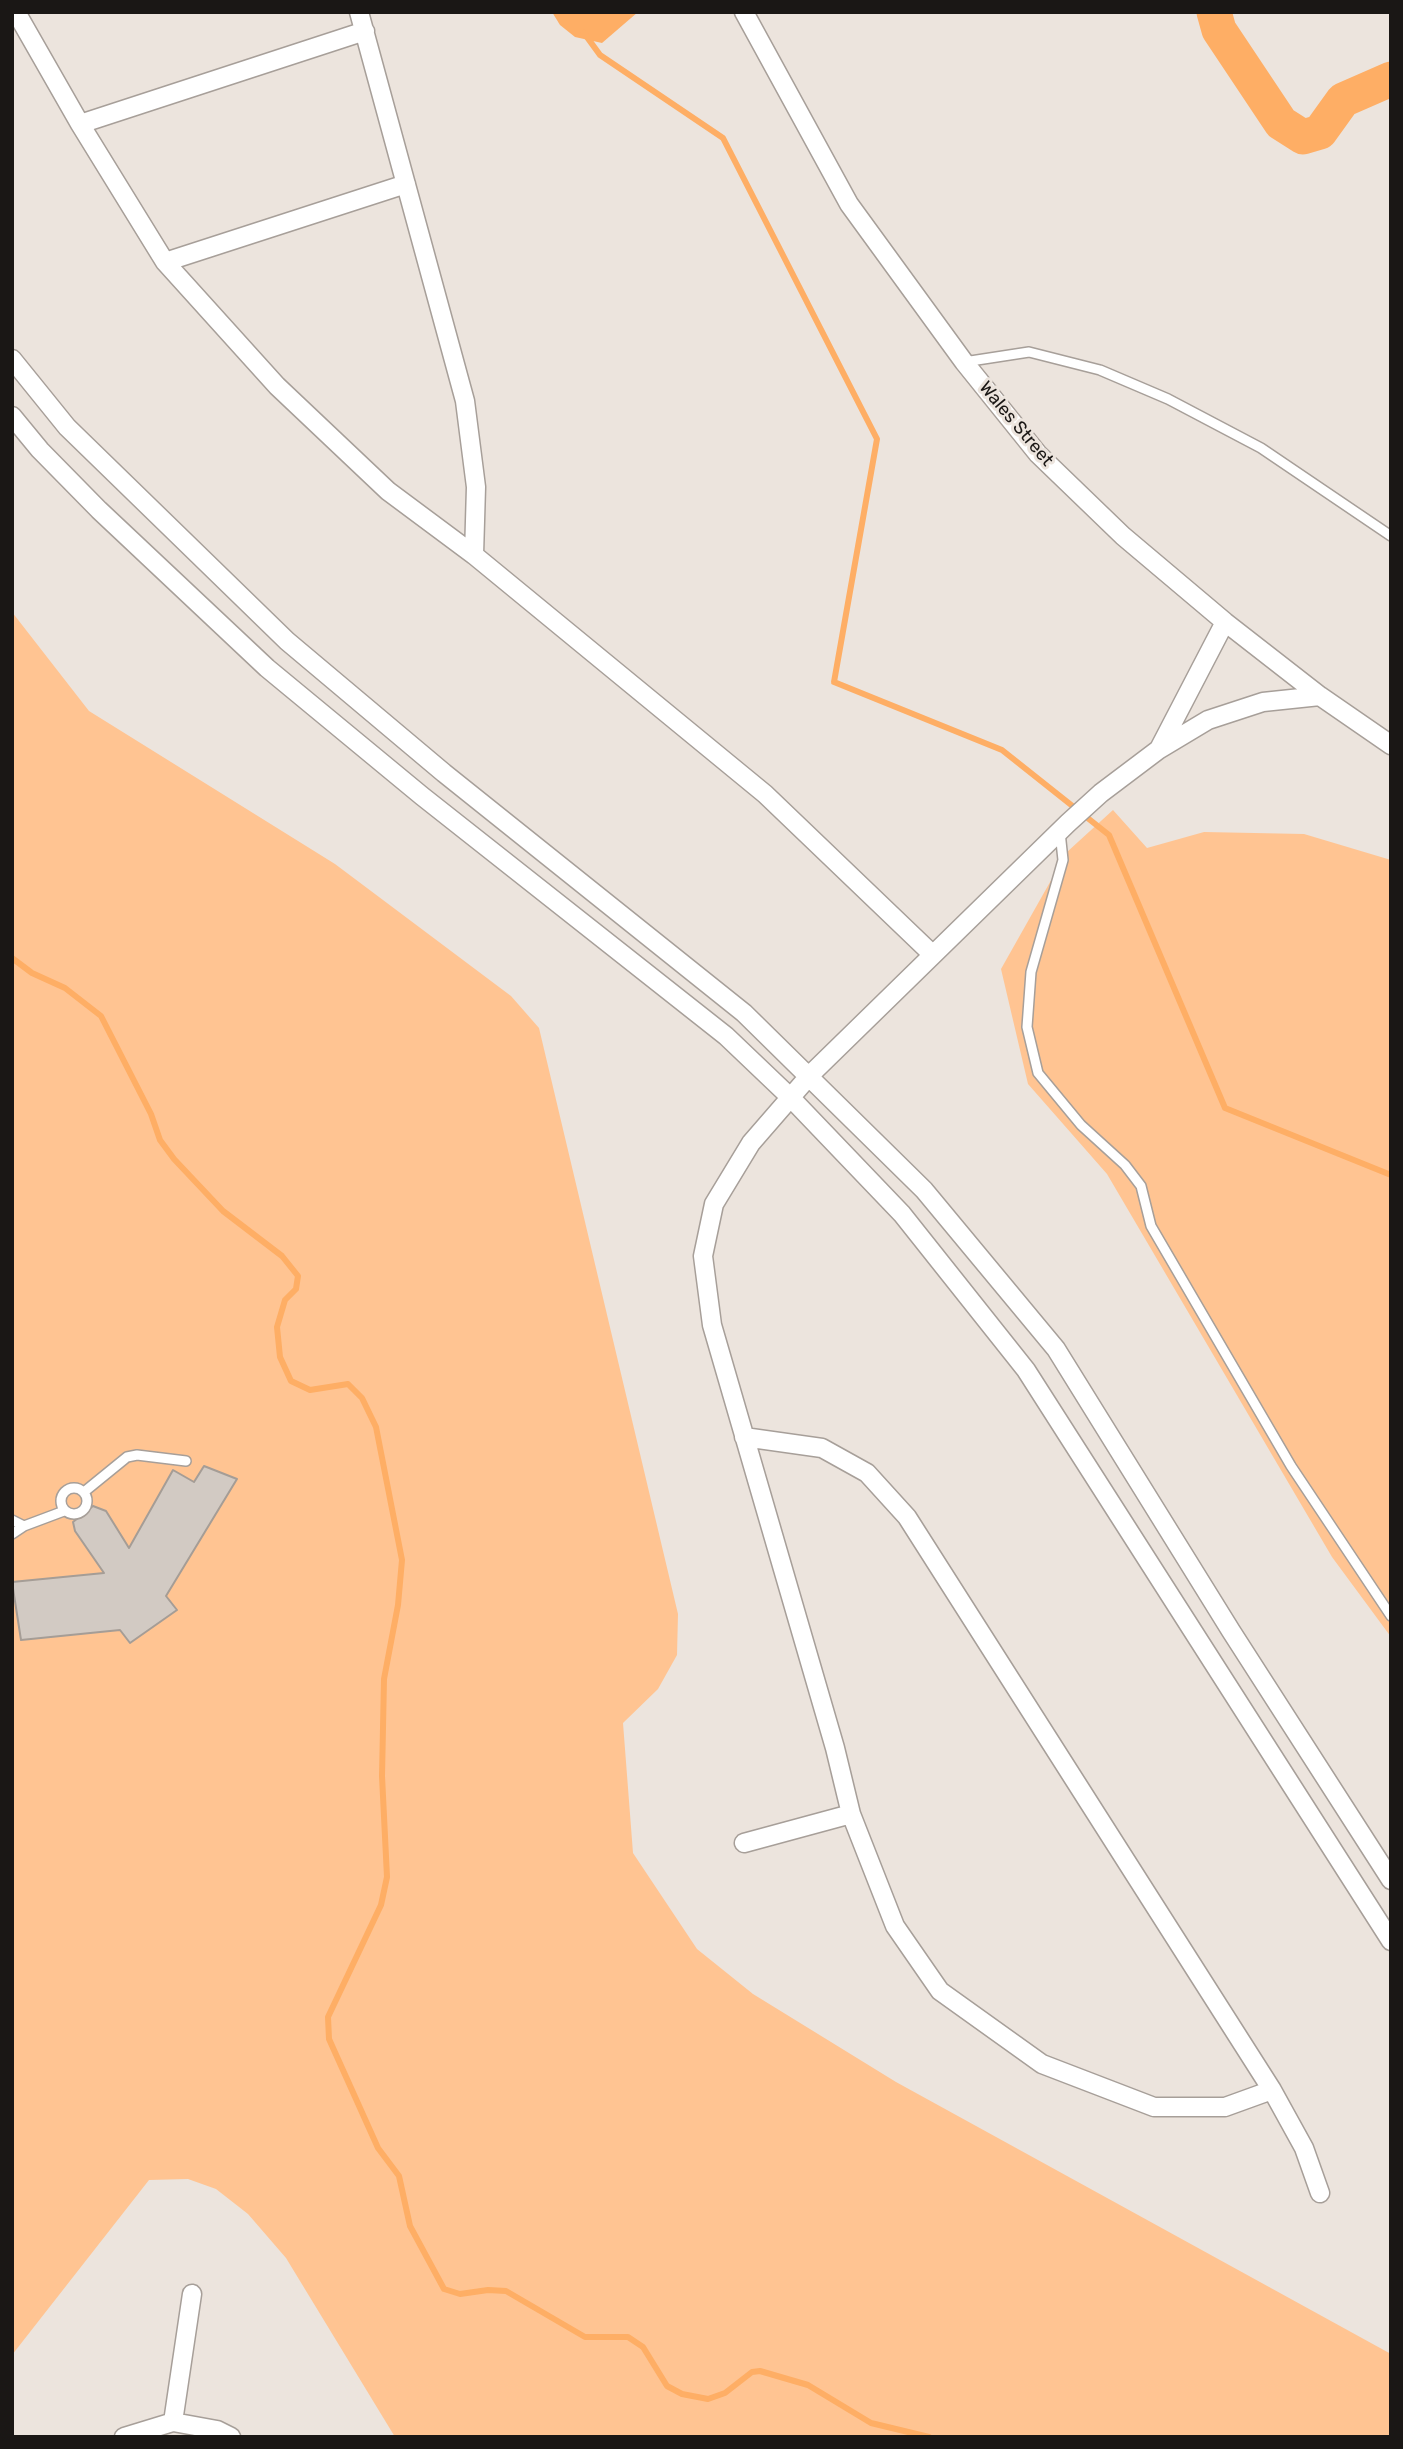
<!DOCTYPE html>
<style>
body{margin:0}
#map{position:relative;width:1403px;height:2449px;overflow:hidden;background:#ece4dd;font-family:Rubik,sans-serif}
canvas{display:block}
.frame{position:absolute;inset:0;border:14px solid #1a1715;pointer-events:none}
</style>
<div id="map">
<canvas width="1403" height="2449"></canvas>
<div class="frame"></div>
</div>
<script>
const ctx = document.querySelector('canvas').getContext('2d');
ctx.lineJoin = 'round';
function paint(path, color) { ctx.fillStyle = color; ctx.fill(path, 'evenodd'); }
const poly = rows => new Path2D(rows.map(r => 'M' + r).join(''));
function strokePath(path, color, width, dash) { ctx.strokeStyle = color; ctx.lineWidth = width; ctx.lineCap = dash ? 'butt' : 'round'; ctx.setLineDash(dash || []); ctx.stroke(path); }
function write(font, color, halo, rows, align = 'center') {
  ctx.font = font + ' Rubik,sans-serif'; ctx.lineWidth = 6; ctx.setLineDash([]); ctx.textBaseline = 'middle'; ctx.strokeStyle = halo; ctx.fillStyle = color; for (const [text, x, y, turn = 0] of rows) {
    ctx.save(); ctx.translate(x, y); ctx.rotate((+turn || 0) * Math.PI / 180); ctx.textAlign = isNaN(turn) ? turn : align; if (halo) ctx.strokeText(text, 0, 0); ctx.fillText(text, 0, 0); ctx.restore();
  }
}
paint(poly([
 [12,612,89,711,335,864,511,996,539,1028,678,1614,677,1655,658,1689,623,1723,633,1853,697,1949,753,1994,896,2082,1391,2354,1391,2437,395,2437,286,2258,248,2214,216,2189,188,2179,149,2180,12,2355],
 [1113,810,1147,848,1204,832,1304,834,1391,860,1391,1637,1332,1557,1107,1174,1028,1084,1001,969,1067,852]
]), '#ffc492');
paint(poly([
 [552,12,638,12,602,43,575,37,560,25]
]), '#feae65');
strokePath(poly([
 [584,33,600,55,723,138,877,439,834,682,1002,750,1109,835,1225,1108,1391,1175],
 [12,958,32,973,65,988,101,1016,151,1114,160,1140,174,1159,223,1211,282,1256,298,1276,296,1289,285,1300,277,1327,280,1357,291,1381,310,1390,348,1384,362,1398,376,1427,402,1560,398,1605,384,1679,382,1776,387,1877,381,1905,328,2017,329,2039,378,2148,399,2176,410,2226,444,2289,460,2294,488,2290,506,2291,585,2337,628,2337,643,2347,667,2386,682,2394,708,2399,725,2393,752,2372,760,2371,808,2385,871,2423,929,2437]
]), '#feae65', 6);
strokePath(poly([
 [1214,12,1219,30,1281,123,1303,137,1320,132,1343,100,1391,79]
]), '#feae65', 35);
const building = poly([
 [204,1466,237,1479,166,1596,177,1610,130,1643,120,1630,21,1640,12,1582,104,1573,75,1531,73,1522,93,1506,106,1511,129,1548,173,1470,194,1482,204,1466]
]);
paint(building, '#d2cac3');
strokePath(building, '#a59d96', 2);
const service = poly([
 [964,362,1029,352,1100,370,1168,399,1261,448,1391,536],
 [1060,832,1063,860,1031,972,1027,1027,1038,1073,1081,1125,1125,1165,1141,1186,1151,1226,1291,1466,1391,1616],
 '61 1501a13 13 0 1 1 26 0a13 13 0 1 1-26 0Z',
 [84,1492,127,1457,137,1455,186,1461],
 [12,1520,24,1526,64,1511],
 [12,1534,24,1526]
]);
const minor = poly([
 [16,12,80,124,165,262,277,386,388,491,474,555,765,794,932,954],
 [359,12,465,401,476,487,474,555],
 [744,12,849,204,964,362,1038,454,1123,536,1225,622,1320,696,1391,745],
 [80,124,365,31],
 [165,262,406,184],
 [12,359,67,427,287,641,444,773,744,1013,924,1190,1056,1349,1231,1631,1391,1880],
 [12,416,40,450,99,510,267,668,422,796,726,1036,790,1097,902,1214,1026,1370,1391,1941],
 [1159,749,1225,622],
 [744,1437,822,1448,867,1473,907,1517,1272,2090,1304,2148,1320,2193],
 [744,1843,851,1814],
 [1272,2090,1225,2107,1154,2107,1042,2064,940,1991,895,1926,851,1814,835,1748,712,1325,703,1256,714,1204,751,1143,810,1075,1068,823,1101,793,1158,750,1208,720,1263,702,1320,696],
 [173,2422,192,2294],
 [124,2437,173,2422,217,2430,231,2437]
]);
strokePath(service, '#a79f99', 12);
strokePath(minor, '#a79f99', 21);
strokePath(service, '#fff', 9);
strokePath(minor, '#fff', 18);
write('18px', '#1a1715', '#ece4dd', [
 ["Wales Street",1016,424,50]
]);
</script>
